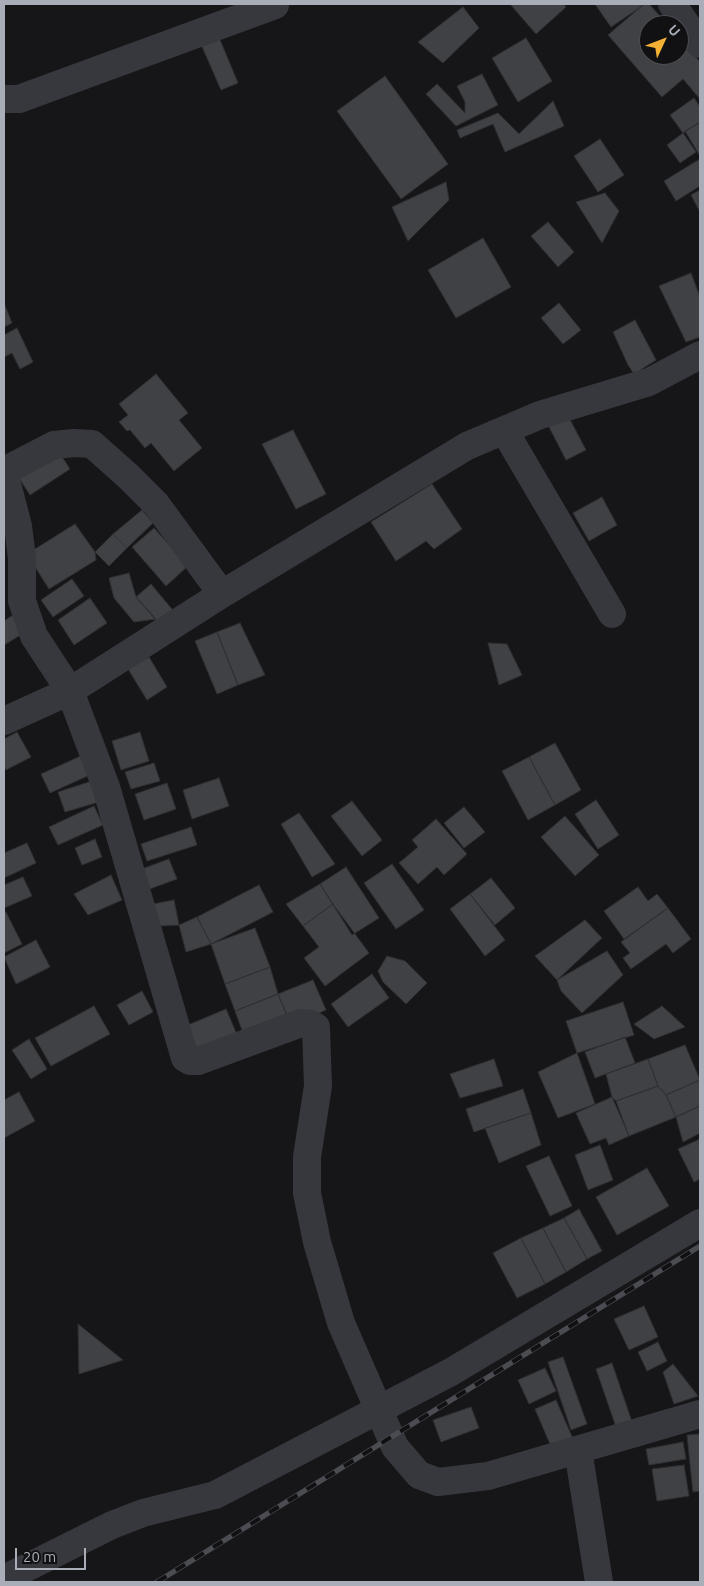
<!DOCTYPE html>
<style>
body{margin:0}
#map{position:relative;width:704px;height:1586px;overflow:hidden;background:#161618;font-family:Ubuntu,sans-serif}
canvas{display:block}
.frame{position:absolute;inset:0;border:5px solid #a8adb8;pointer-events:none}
.north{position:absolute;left:639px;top:15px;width:50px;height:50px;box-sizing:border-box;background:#111113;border:1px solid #4d4f55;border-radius:50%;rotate:47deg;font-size:14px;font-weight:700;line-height:20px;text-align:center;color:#a8adb8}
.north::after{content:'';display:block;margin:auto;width:18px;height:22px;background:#f2b134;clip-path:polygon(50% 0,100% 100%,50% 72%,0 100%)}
.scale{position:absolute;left:15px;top:1548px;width:71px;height:22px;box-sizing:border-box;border:2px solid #a8adb8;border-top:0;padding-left:6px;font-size:15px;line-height:18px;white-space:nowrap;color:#a8adb8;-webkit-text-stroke:4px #111113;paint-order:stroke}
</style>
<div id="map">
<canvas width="704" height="1586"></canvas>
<div class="frame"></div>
<div class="north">U</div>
<div class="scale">20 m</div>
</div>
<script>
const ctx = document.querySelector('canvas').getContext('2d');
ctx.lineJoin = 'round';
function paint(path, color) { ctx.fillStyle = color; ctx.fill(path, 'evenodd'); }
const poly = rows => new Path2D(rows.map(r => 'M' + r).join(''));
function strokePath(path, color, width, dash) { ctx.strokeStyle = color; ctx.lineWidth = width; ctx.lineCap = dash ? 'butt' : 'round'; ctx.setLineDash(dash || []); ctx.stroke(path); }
const building = poly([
 [510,4,563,4,566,7,536,34,510,4],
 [595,4,645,4,611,27,595,4],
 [644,4,649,4,668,25,649,25,649,55,679,55,679,38,700,62,700,99,683,79,662,97,608,35,644,4],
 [463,7,479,28,443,63,418,42,463,7],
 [218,35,238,83,221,90,200,42,218,35],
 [526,38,552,81,518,102,492,58,526,38],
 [482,74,498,105,456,126,426,94,437,84,465,113,465,102,457,86,482,74],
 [385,76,448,164,401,199,337,111,385,76],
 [694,98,700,107,700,122,683,133,670,115,694,98],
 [553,101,564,126,505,152,493,124,460,138,457,130,498,113,519,134,553,101],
 [700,122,700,156,685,131,700,122],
 [683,133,696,152,680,163,667,145,683,133],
 [600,139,624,175,598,192,574,156,600,139],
 [700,159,700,186,676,201,664,181,700,159],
 [446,182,449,200,408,241,392,207,446,182],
 [700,190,700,212,691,195,700,190],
 [605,193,619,211,602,243,576,202,605,193],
 [548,222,574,252,558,267,531,236,548,222],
 [483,238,511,287,456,318,428,270,483,238],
 [691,273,700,297,700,337,686,342,659,286,691,273],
 [4,303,12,323,4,327,4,303],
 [559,303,581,330,563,344,541,318,559,303],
 [635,320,656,360,634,374,628,365,613,332,635,320],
 [17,328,33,362,20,369,12,353,4,357,4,335,17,328],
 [156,374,188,413,179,420,202,448,174,471,151,443,145,448,130,430,127,431,119,422,128,415,119,404,156,374],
 [566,412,586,450,566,460,547,423,566,412],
 [293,430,326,494,296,509,262,444,293,430],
 [57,449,70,469,30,495,17,475,57,449],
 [432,484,462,529,434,549,426,541,396,561,371,522,432,484],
 [602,497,617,525,589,541,573,513,602,497],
 [142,510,153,523,127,548,113,534,142,510],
 [75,524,95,552,96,560,49,589,27,554,75,524],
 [154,528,188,566,166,586,132,547,154,528],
 [113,534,127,548,109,566,95,552,113,534],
 [129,573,136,597,156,619,134,622,114,598,109,578,129,573],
 [72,579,84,596,53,617,41,600,72,579],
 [151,584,176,614,162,627,136,597,151,584],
 [90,598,107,623,74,645,58,620,90,598],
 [13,615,24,633,4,645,4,621,13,615],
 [240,623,265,675,238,685,217,632,240,623],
 [217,632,238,685,217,694,195,641,217,632],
 [488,643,507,644,522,675,499,685,488,643],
 [149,657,167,687,147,700,128,669,149,657],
 [17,732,31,757,6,770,4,766,4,739,17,732],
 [140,732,149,761,121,770,112,741,140,732],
 [555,743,581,790,555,805,529,757,555,743],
 [83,755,92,774,50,793,41,774,83,755],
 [529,757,555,805,528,820,502,771,529,757],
 [154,763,160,781,131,789,125,772,154,763],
 [219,778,229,806,192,819,183,790,219,778],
 [92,781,99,802,65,812,58,792,92,781],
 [167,783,176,809,144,820,135,794,167,783],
 [596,800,619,835,598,849,575,814,596,800],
 [352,801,382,840,362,856,331,816,352,801],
 [94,806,103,825,58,845,49,827,94,806],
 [464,807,485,832,464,848,444,823,464,807],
 [299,813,335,864,312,877,281,824,299,813],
 [565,816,599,855,575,876,541,837,565,816],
 [436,819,467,854,444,875,437,867,418,884,399,863,418,847,412,840,436,819],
 [191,827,197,845,147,861,141,844,191,827],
 [95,839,102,857,82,865,75,848,95,839],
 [27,843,36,863,4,878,4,853,27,843],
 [169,859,177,879,147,890,139,870,169,859],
 [392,864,424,910,396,929,364,883,392,864],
 [346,867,379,918,352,935,320,884,346,867],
 [111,875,122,900,88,915,74,894,111,875],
 [23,877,32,896,4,908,4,885,23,877],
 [491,878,515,908,495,925,470,894,491,878],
 [320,884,333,904,303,926,286,904,320,884],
 [259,885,273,912,211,944,197,917,259,885],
 [638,887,648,901,657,894,668,908,624,939,604,911,638,887],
 [470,894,505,940,485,956,450,909,470,894],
 [174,900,179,925,159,926,153,904,174,900],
 [333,904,369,953,325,986,304,958,319,947,303,926,333,904],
 [668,908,691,939,673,953,666,944,631,969,623,958,630,953,621,942,668,908],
 [6,912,22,944,4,953,4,913,6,912],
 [197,917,211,944,186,952,179,925,197,917],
 [585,920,602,938,557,980,535,956,585,920],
 [255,928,270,967,225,984,211,944,255,928],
 [36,940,50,967,16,984,4,957,36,940],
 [607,951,623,975,582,1013,561,991,557,980,607,951],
 [387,956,405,961,427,983,406,1004,383,982,378,971,387,956],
 [270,967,278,994,235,1011,225,984,270,967],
 [372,974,389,998,348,1027,331,1004,372,974],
 [313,980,326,1010,291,1025,278,994,313,980],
 [142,991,153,1012,129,1025,117,1005,142,991],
 [278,994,291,1025,246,1041,235,1011,278,994],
 [623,1002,634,1035,577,1053,566,1021,623,1002],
 [94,1006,110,1034,51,1066,35,1038,94,1006],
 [662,1006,685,1027,654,1039,634,1024,662,1006],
 [226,1009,238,1037,193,1056,181,1028,226,1009],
 [625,1037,635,1063,595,1078,585,1052,625,1037],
 [29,1039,47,1069,31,1079,12,1050,29,1039],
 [685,1045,700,1080,666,1095,658,1086,648,1059,685,1045],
 [577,1053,595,1104,558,1118,538,1072,577,1053],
 [494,1059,503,1086,460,1098,450,1074,494,1059],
 [648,1059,658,1086,616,1101,612,1097,606,1074,648,1059],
 [700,1080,700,1106,676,1117,666,1095,700,1080],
 [658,1086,666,1095,676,1117,629,1136,616,1101,658,1086],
 [523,1089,531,1113,474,1132,466,1109,523,1089],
 [19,1092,35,1121,4,1138,4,1100,19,1092],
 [612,1097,629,1136,609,1145,606,1138,590,1144,576,1113,612,1097],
 [700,1106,700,1133,683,1142,676,1117,700,1106],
 [531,1113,541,1145,499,1163,485,1128,531,1113],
 [700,1139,700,1179,694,1182,678,1149,700,1139],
 [600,1145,613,1180,588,1190,575,1155,600,1145],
 [549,1156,572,1206,550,1216,526,1166,549,1156],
 [647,1168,669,1206,617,1235,596,1197,647,1168],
 [579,1209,602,1251,587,1259,564,1218,579,1209],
 [564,1218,587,1259,566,1272,543,1228,564,1218],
 [543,1228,566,1272,545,1284,521,1238,543,1228],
 [521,1238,545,1284,517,1298,493,1253,521,1238],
 [644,1306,658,1337,629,1350,614,1319,644,1306],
 [78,1324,123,1360,79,1374,78,1324],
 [658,1342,667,1361,647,1371,638,1352,658,1342],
 [563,1357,587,1424,571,1430,548,1362,563,1357],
 [612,1363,632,1422,616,1427,596,1369,612,1363],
 [673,1364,698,1396,674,1404,663,1372,673,1364],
 [545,1368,556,1391,529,1404,518,1380,545,1368],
 [556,1400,574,1441,550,1444,535,1409,556,1400],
 [471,1407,479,1428,441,1442,433,1420,471,1407],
 [700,1434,700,1491,693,1492,687,1435,700,1434],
 [683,1442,686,1459,649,1465,646,1449,683,1442],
 [684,1465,689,1496,657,1501,652,1469,684,1465]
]);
paint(building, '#404145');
strokePath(building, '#303034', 1);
strokePath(poly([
 [672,4,700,44],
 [4,99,19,99,275,5],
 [504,430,612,614],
 [4,471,54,445,74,443,92,444,129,477,156,504,222,594],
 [4,472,18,526,22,558,22,601,34,636,70,691,106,787,185,1058,190,1061,198,1061,301,1023,311,1024,316,1027,318,1086,307,1157,307,1193,317,1242,341,1323,395,1447,419,1475,438,1482,488,1476,700,1414],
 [4,721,70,691,222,594,467,446,540,415,649,382,700,355],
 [578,1450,599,1582],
 [4,1579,112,1525,143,1513,215,1495,451,1372,700,1223]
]), '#37383d', 28);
const rail = poly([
 [157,1582,700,1246]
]);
strokePath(rail, '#4a4c52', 5.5);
strokePath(rail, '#111113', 4, [11]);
</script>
